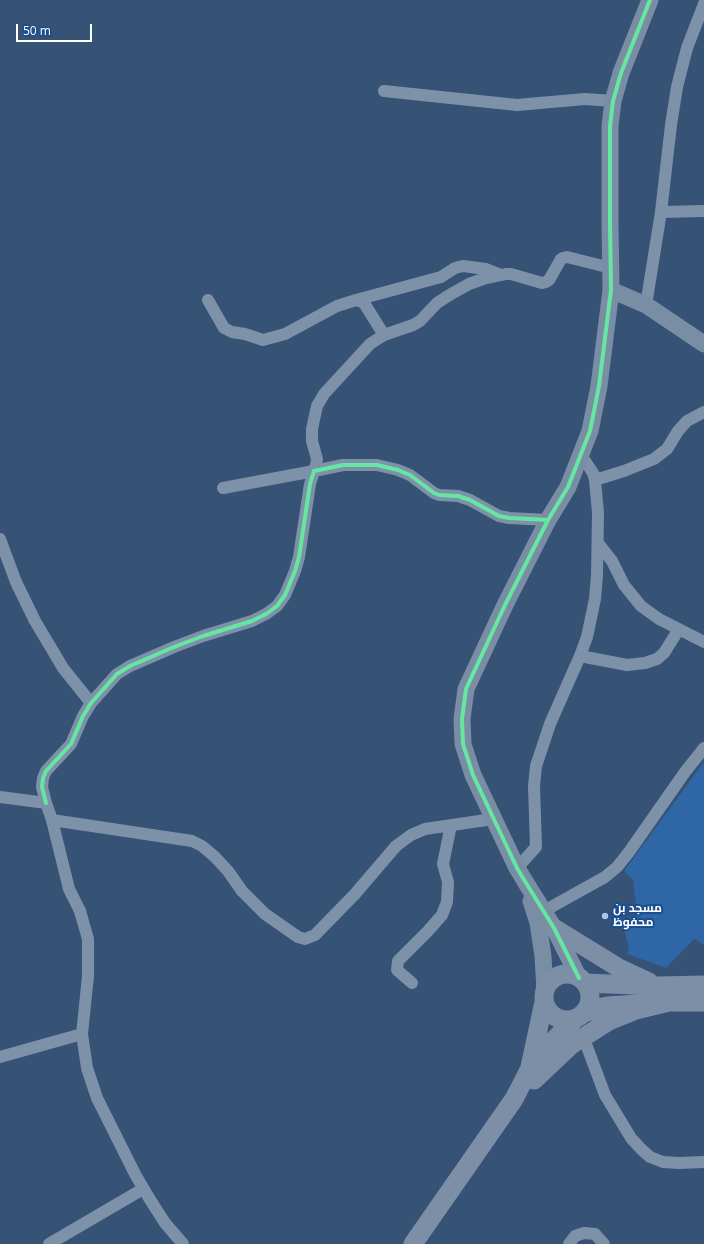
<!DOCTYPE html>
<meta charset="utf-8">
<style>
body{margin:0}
#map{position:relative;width:704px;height:1244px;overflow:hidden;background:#365274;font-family:"Open Sans",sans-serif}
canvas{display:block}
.scale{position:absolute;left:16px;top:24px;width:76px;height:18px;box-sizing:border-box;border:2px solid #fff;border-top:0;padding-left:5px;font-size:12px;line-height:14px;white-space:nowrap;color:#fff;-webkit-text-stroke:3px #1b4f8f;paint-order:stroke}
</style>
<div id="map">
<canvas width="704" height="1244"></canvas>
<div class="scale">50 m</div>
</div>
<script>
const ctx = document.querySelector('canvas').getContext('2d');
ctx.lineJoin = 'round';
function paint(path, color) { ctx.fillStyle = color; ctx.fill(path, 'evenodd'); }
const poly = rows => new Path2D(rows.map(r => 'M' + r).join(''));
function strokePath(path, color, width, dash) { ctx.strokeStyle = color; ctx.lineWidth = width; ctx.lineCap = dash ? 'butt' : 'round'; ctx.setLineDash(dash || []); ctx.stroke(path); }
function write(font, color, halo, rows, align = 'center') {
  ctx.font = font + ' "Open Sans",Cairo,sans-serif'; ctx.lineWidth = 4; ctx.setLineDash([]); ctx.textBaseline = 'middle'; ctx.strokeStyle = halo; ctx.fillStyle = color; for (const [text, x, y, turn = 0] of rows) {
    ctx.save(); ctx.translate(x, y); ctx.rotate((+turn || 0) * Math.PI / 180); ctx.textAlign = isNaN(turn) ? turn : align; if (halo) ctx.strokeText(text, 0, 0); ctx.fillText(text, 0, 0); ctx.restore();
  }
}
paint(poly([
 [704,762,704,945,694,939,666,968,627,954,629,948,621,918,629,919,637,915,633,880,624,871]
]), '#2f66a5');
strokePath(poly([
 [384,91,517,105,585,99,613,101],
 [661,212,704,211],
 [208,300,224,328,232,332,245,334,263,340,285,334,337,306,356,300,364,303,384,335],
 [356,300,441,277,455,268,463,266,486,269,501,275],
 [646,305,661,212,671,125,677,87,687,48,704,4],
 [595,480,624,471,654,459,667,449,678,431,687,421,704,412],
 [223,488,314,471,316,465,317,459,312,441,312,429,317,406,324,394,370,344,384,335,413,325,420,321,437,303,451,294,469,284,483,279,506,274,511,274,542,283,546,282,549,280,561,259,563,258,567,257,611,268],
 [0,539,16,582,35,621,63,668,91,703],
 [598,543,612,561,624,585,641,606,659,619,704,642],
 [580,656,627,665,645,663,657,659,664,653,679,629],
 [0,797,46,803,52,820,69,889,80,911,88,939,88,976,82,1034,87,1068,97,1098,135,1174,149,1198,165,1223,183,1244],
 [46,803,42,787,43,778,46,771,71,744,83,716,91,703,117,674,130,666,174,647,203,636,252,621,266,614,277,606,285,595,295,571,299,557,310,484,314,471,343,465,377,465,398,470,410,475,434,493,439,495,458,496,470,500,499,516,509,518,548,520],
 [52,820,192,841,202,846,215,857,228,871,242,891,265,914,298,937,305,939,315,935,355,894,396,846,411,835,425,829,493,819],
 [517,868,536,847,534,786,536,766,550,724,580,656,587,637,595,599,597,575,598,513,595,480,593,473,581,455],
 [544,911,605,877,617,867,629,852,685,772,704,748],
 [412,983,397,970,398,961,428,931,442,915,447,902,448,882,443,864,451,825],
 [583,1036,605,1095,631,1138,641,1149,650,1157,663,1162,679,1163,704,1162],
 [0,1057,82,1034],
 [49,1244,143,1189],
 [569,1244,575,1236,584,1233,595,1234,604,1244]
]), '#7d92a8', 12);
strokePath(poly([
 [611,290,646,305,704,344],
 [531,901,538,923,543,956,545,991],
 [579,978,554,928,526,883,517,868,473,775,463,744,462,719,466,689,505,605,548,520,568,487,590,431,599,386,611,290,610,223,610,126,613,101,621,73,650,0]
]), '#798da4', 17);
strokePath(poly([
 [554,928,619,968,649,982],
 '544 997a23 23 0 1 1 46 0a23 23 0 1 1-46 0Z',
 [585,983,658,986,704,985],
 [582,1014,595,1009,607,1006,669,1002,704,1002],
 [530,1067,544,1002],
 [534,1080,571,1045,609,1021,636,1010,669,1002],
 [413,1244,514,1099,529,1070,551,1043,576,1018]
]), '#7d8ea7', 19);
strokePath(poly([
 [46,803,42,787,43,778,46,771,71,744,83,716,91,703,117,674,130,666,174,647,203,636,252,621,266,614,277,606,285,595,295,571,299,557,310,484,314,471,343,465,377,465,398,470,410,475,434,493,439,495,458,496,470,500,499,516,509,518,548,520],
 [579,978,554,928,526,883,517,868,473,775,463,744,462,719,466,689,505,605,548,520,568,487,590,431,599,386,611,290,610,223,610,126,613,101,621,73,650,0]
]), '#66e7a1', 4);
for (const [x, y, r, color] of [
 [605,916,4,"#b9c2ce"]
]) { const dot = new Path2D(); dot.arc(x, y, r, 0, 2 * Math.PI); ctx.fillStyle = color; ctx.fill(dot); strokePath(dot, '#1b4f8f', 1.5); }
write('bold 12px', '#fff', '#1b4f8f', [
 ["مسجد بن",613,909],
 ["محفوظ",613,923]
], 'left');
</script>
